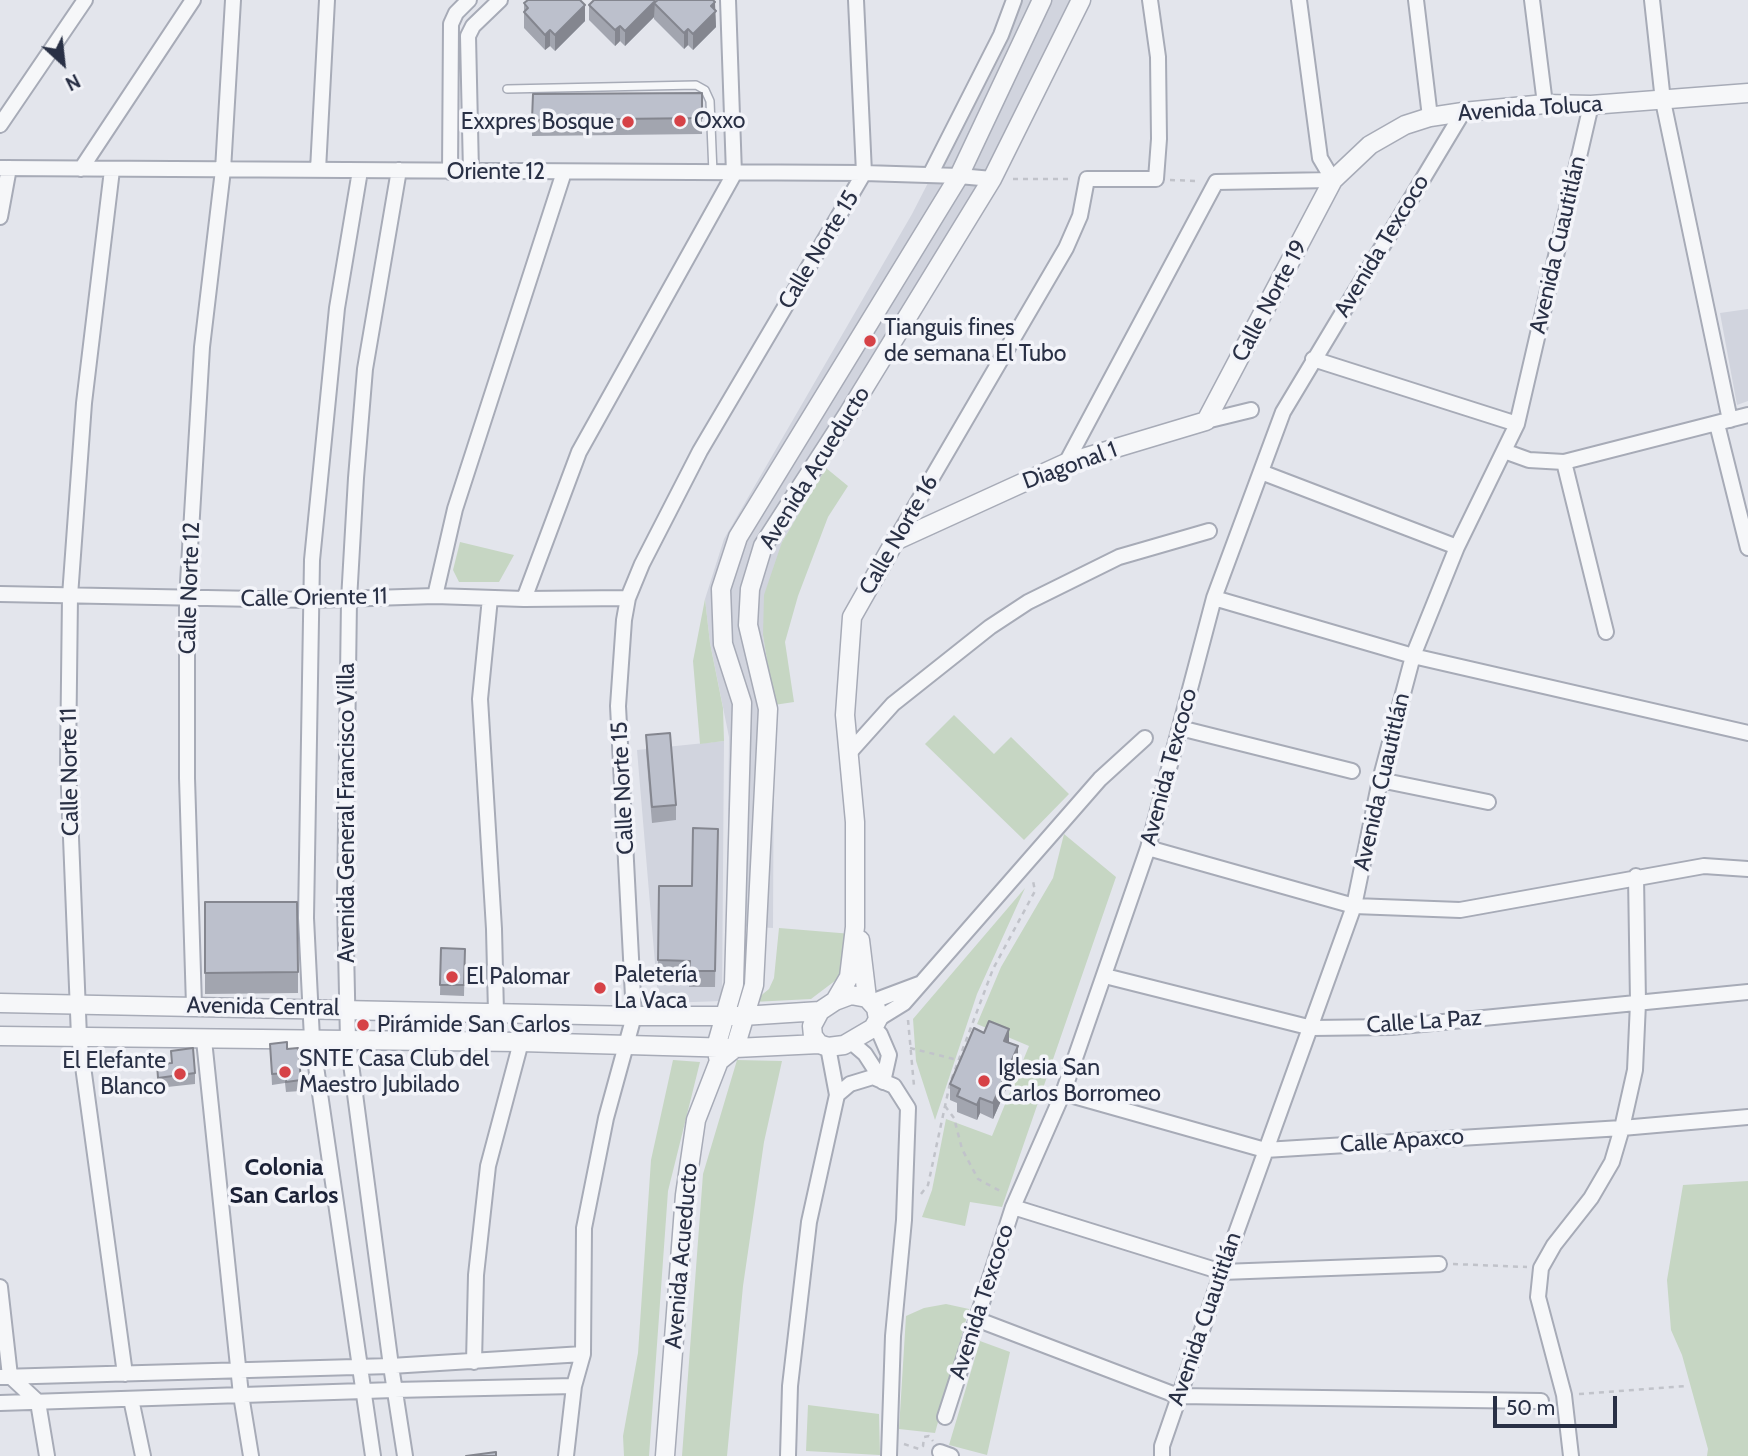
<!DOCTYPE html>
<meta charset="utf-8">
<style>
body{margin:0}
#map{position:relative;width:1748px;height:1456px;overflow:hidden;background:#e3e5ec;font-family:Cabin,sans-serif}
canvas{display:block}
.north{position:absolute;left:28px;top:28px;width:70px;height:70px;-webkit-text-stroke:5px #f3f4f9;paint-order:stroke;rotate:153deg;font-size:19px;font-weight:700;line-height:28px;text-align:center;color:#293045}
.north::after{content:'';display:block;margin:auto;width:24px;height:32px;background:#293045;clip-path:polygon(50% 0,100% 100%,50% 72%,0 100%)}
.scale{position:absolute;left:1493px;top:1396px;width:124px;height:32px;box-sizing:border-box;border:4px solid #293045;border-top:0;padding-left:9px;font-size:21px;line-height:24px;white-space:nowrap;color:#293045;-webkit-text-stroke:5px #f3f4f9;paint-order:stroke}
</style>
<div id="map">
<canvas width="1748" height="1456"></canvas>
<div class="north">N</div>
<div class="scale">50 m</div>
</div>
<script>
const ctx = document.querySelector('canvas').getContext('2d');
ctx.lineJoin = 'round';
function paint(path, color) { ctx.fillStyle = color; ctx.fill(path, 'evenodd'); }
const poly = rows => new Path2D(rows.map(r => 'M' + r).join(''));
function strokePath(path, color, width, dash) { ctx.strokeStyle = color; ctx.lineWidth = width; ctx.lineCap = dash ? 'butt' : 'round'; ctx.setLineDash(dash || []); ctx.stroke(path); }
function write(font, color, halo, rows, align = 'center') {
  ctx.font = font + ' Cabin,sans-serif'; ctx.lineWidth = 7; ctx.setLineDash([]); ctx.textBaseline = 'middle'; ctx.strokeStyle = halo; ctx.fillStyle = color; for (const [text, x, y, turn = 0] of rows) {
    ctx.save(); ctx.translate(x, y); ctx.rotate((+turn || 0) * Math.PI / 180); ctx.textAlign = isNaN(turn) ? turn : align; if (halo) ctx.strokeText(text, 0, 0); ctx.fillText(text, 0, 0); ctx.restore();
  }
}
paint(poly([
 [1022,0,1086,0,1015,153,782,542,763,635,774,705,773,928,727,925,729,737,710,643,705,599,724,539,912,214],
 [1748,309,1748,401,1737,405,1720,313],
 [724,741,722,1001,665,1003,657,987,637,750]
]), '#d1d4de');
paint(poly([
 [826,468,848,486,828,517,798,596,785,642,794,702,774,705,763,635,764,595,782,542],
 [460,542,514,555,499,582,459,582,453,570],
 [705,599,710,643,723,708,724,741,700,744,693,661],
 [954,715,994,754,1011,737,1069,794,1024,840,925,744],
 [1064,834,1116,877,1002,1207,970,1202,965,1226,922,1217,932,1190,946,1119,992,1136,1029,1046,977,1024,1001,967,1053,878],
 [1025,888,977,994,935,1120,916,1061,913,1019],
 [779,928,852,934,848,971,811,999,753,1002,769,989,774,978],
 [673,1060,700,1062,668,1191,649,1456,624,1456,623,1436,638,1353,651,1160],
 [737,1060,782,1061,764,1142,743,1286,727,1456,682,1456,703,1174],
 [1748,1181,1748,1456,1707,1456,1708,1449,1682,1355,1671,1330,1667,1280,1683,1185],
 [946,1304,969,1309,935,1433,899,1429,906,1316,924,1308],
 [980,1341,1010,1352,987,1455,949,1445],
 [808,1405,879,1414,880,1455,806,1451]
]), '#c6d6c3');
const service = poly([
 [507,89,696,85,705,90,710,101,713,173]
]);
const minor = poly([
 [1299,0,1320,158,1333,180],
 [1416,0,1430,117],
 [1532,0,1545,104],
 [1652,0,1663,101,1730,420],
 [0,125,85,0],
 [0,168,864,173,959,176,992,179],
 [81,169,193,0],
 [112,170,84,403,70,596,68,763,79,1037,125,1374],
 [318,170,327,0],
 [399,170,365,369,356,478,349,600,345,901,348,1041,391,1366,405,1456],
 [360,171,337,308,312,560,306,918,312,1039,373,1456],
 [450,172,451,24,456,13,469,0],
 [471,172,468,36,473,26,500,0],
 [930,175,1001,35,1014,0],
 [0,217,9,168],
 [1313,359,1517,424],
 [1206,421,1251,410],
 [1717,424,1748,548],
 [1504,451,1529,460,1564,462,1748,415],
 [1564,462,1606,632],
 [1066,463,1216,182,1333,180],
 [1261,472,1457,547],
 [895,541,1066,248,1080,216,1087,179,1156,179,1159,139,1158,57,1150,0],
 [0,594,310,600,435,596,524,599,628,598],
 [435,596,455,509,564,172],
 [490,598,480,699,494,929,496,1013],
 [1214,598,1413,656,1748,733],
 [524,599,579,452,734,174,728,0],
 [1180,728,1352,771],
 [849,753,893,704,990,627,1028,602,1119,557,1209,531],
 [1380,780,1488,802],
 [1148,848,1354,906,1460,910,1704,866,1748,869],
 [1105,976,1312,1028,1392,1027,1748,992],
 [871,1002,919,984],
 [194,1006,187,778,187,599,202,347,223,170,233,0],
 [878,1019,904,1003,1100,779,1145,738],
 [873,1028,880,1034,889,1055,883,1082],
 [204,1040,241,1395,251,1456],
 [851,1042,865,1054,883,1082],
 [1063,1093,1265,1150,1622,1128,1748,1117],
 [837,1095,850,1084,873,1077,894,1086,908,1108,904,1220,893,1336,889,1456],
 [1013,1207,1222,1272,1439,1264],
 [0,1287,10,1376,38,1402,47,1456],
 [976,1319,1178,1396,1541,1401],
 [474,1362,476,1275,488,1166,521,1042],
 [0,1377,391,1366,583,1354],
 [131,1399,143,1456],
 [0,1403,394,1390,574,1386],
 [945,1417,1013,1207,1063,1093,1148,848,1214,598,1283,412,1463,112],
 [940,1452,951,1456],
 [566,1456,574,1386,583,1354,584,1228,606,1118,634,1016,618,706,624,620,628,598,642,564,700,451,864,173,856,0],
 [788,1456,790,1386,809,1222,837,1095,828,1047],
 [1162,1456,1162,1446,1222,1272,1354,906,1380,780,1413,656,1457,547,1517,424,1591,105],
 [1571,1456,1564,1395,1538,1297,1541,1268,1554,1245,1591,1198,1612,1162,1622,1128,1635,1070,1638,1003,1636,876]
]);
const tertiary = poly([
 [860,940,867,998],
 [851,995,867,998,876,1008,878,1019,873,1028,844,1045,828,1047,819,1044,813,1036,812,1026,820,1011,835,1001,851,995],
 [835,1001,849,977,855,927,855,822,845,715,852,617,895,541,1066,463,1206,421,1333,180,1370,145,1405,125,1430,117,1463,112,1545,104,1591,105,1748,93],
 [0,1003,634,1016,743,1016,820,1011],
 [0,1036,521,1042,735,1048,819,1044],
 [719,1061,735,1048,754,985,768,709,748,625,750,589,763,546,848,414,992,179,1081,0],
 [665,1456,685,1195,696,1120,719,1061,716,1047,734,984,742,703,723,644,721,589,738,537,959,176,1042,0]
]);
strokePath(service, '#a7abb7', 10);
strokePath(minor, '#a7abb7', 18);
strokePath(tertiary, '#a7abb7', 21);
strokePath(poly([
 [1013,179,1073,179],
 [1170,180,1198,181],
 [908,1020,914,1086],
 [910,1048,958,1060],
 [945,1106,954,1118,962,1149,978,1179,1002,1192],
 [921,1194,928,1185,950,1083,993,969,1035,891,1033,881],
 [1453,1264,1527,1267],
 [1579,1394,1687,1386],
 [904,1444,919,1449,923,1446,924,1437,929,1436,933,1441]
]), '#c1c3ca', 2.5, [5, 5]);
strokePath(service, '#f6f7f9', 7);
strokePath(minor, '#f6f7f9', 14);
strokePath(tertiary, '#f6f7f9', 18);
paint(poly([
 [524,3,585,21,555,51,550,46,545,50,524,28],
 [655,3,715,11,716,27,693,50,688,45,684,49,654,19,654,17,625,46,620,41,615,46,589,20,589,5],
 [702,93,702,134,532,136,533,94],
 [646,735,676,805,676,820,652,823,646,751],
 [718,829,715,987,689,987,689,976,658,976,658,960],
 [205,902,298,972,298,993,205,994],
 [441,948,465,949,464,996,440,995],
 [1009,1043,1018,1062,993,1119,980,1113,977,1120,957,1112,957,1103,950,1100,950,1084],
 [270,1044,287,1049,301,1080,301,1091,286,1092,285,1083,272,1085],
 [171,1051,195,1073,195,1084,158,1088,157,1064,171,1063]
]), '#a2a5af');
paint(poly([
 [655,1,654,17,625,46,625,31],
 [715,2,716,27,693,50,693,34,711,6],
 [585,5,585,21,555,51,555,35],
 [620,26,620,41,615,46,615,30],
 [688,29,688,45,684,49,684,33],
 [550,30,550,46,545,50,545,35],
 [1009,1029,1009,1045,1004,1041],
 [1018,1046,1018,1062,993,1119,993,1103],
 [980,1098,980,1113,977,1120,977,1105]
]), '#84868f');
const building = poly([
 [528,0,580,0,585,5,555,35,550,30,545,35,524,12,528,8,524,3,528,0],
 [594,0,654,0,655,1,625,31,620,26,615,30,589,5,594,0],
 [658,0,713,0,715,2,711,6,716,11,693,34,688,29,684,33,654,3,658,0],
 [702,93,702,118,532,120,533,94,702,93],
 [670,733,676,805,652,807,646,735,670,733],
 [693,828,718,829,715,971,689,971,690,961,658,960,659,886,692,886,693,828],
 [205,902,297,902,298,972,205,973,205,902],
 [441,948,465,949,464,985,440,985,441,948],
 [989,1021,1009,1029,1004,1041,1018,1046,993,1103,980,1098,977,1105,957,1096,960,1089,950,1084,974,1028,984,1033,989,1021],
 [287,1042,287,1049,298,1048,301,1080,286,1082,285,1073,272,1074,270,1044,287,1042],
 [193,1048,195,1073,158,1078,157,1064,172,1063,171,1051,193,1048],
 [496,1452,496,1456,466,1456,496,1452]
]);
paint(building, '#bcc0cc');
strokePath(building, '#84868f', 2);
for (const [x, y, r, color] of [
 [680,121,7,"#d64247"],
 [628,122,7,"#d64247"],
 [870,341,7,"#d64247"],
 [452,977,7,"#d64247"],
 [600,988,7,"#d64247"],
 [363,1025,7,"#d64247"],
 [285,1072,7,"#d64247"],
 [180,1074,7,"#d64247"],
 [984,1081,7,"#d64247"]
]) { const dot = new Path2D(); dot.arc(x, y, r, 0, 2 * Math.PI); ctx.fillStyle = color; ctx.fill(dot); strokePath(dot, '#f3f4f9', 2.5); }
write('23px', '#293045', '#f3f4f9', [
 ["Avenida Toluca",1530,109,-4],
 ["Oriente 12",496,172],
 ["Avenida Cuautitlán",1558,245,-77],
 ["Avenida Texcoco",1382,246,-59],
 ["Calle Norte 15",819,250,-59],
 ["Calle Norte 19",1270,301,-62],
 ["Diagonal 1",1070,466,-20],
 ["Avenida Acueducto",815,468,-58],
 ["Calle Norte 16",899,535,-60],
 ["Calle Norte 12",190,588,-88],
 ["Calle Oriente 11",314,598,-1],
 ["Avenida Texcoco",1169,767,-75],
 ["Calle Norte 11",70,772,-91],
 ["Avenida Cuautitlán",1382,782,-77],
 ["Calle Norte 15",623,788,-93],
 ["Avenida General Francisco Villa",347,813,-90],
 ["Avenida Central",263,1007,1],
 ["Calle La Paz",1424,1022,-4],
 ["Calle Apaxco",1402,1141,-4],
 ["Avenida Acueducto",682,1256,-85],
 ["Avenida Texcoco",982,1302,-72],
 ["Avenida Cuautitlán",1205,1319,-71]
]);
write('23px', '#293045', '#f3f4f9', [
 ["Oxxo",694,121],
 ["Exxpres Bosque",614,122,"right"],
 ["Tianguis fines",884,328],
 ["de semana El Tubo",884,354],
 ["Paletería",614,975],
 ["La Vaca",614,1001],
 ["El Palomar",466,977],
 ["Pirámide San Carlos",377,1025],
 ["SNTE Casa Club del",299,1059],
 ["Maestro Jubilado",299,1085],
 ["El Elefante",166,1061,"right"],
 ["Blanco",166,1087,"right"],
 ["Iglesia San",998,1068],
 ["Carlos Borromeo",998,1094]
], 'left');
write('bold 24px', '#1b2136', '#f3f4f9', [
 ["Colonia",284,1168],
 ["San Carlos",284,1196]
]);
</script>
